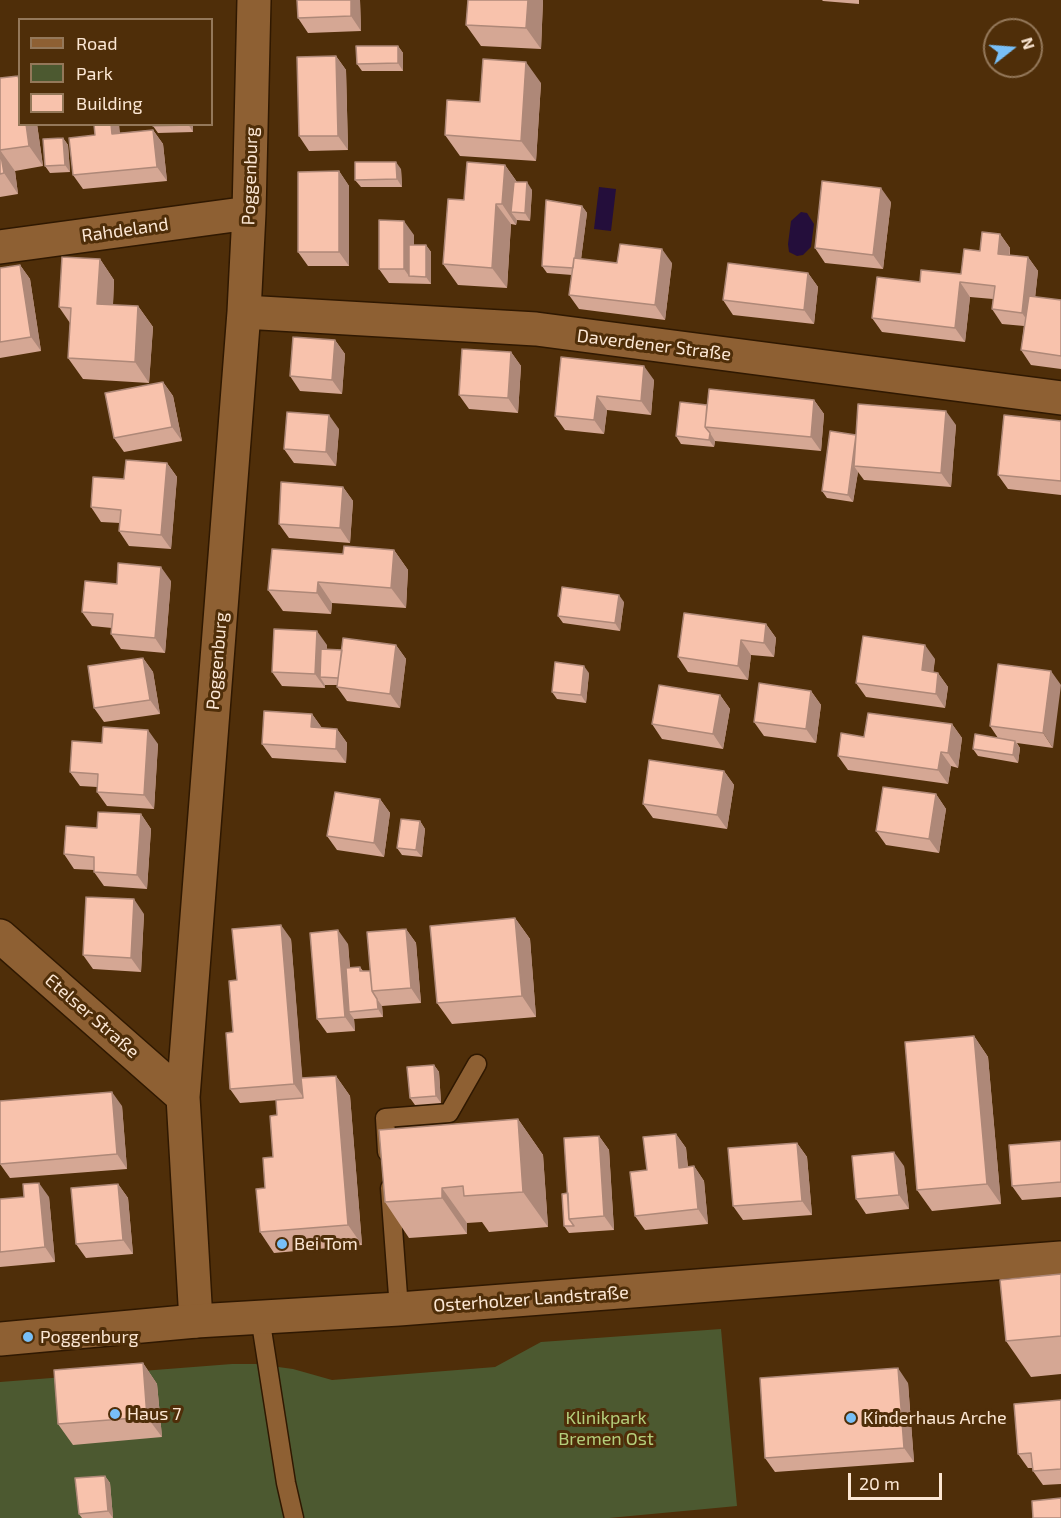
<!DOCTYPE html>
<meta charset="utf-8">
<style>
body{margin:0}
#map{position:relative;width:1061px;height:1518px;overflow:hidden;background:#4f2e09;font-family:"Exo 2",sans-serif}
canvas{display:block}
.legend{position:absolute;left:18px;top:18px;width:195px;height:108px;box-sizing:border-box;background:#4f2e09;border:2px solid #94785a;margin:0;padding:8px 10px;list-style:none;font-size:18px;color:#fce7d4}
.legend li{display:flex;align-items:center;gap:12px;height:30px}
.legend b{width:30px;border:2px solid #94785a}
.north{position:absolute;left:983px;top:18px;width:60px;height:60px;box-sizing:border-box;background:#4f2e09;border:2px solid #94785a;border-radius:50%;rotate:73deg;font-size:16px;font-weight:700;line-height:24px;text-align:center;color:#fce7d4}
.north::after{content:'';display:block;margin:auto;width:21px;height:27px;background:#78bff7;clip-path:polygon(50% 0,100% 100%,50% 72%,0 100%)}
.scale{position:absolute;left:848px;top:1473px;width:94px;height:27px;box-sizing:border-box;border:3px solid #fce7d4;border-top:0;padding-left:8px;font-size:18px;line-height:21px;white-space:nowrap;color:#fce7d4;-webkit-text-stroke:4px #4f2e09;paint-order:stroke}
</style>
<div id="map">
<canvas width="1061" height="1518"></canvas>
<ul class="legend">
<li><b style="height:8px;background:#8e6033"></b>Road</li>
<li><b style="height:16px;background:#4c5930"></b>Park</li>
<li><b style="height:16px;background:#f8c2ac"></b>Building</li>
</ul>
<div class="north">N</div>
<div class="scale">20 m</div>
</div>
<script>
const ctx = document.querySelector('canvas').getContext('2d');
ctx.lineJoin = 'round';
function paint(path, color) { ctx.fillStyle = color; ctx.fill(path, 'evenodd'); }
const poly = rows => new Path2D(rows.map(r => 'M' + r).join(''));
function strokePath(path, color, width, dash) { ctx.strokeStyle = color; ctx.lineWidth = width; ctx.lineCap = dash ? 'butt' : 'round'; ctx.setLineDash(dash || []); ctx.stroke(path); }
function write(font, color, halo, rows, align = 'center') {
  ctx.font = font + ' "Exo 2",sans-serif'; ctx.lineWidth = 6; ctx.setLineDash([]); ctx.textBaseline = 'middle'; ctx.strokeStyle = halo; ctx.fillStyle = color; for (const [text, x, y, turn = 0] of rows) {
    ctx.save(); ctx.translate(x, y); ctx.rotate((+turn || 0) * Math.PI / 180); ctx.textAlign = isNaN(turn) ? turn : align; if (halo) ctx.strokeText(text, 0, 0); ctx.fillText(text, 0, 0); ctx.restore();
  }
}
paint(poly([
 [721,1329,737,1506,609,1518,0,1518,0,1382,232,1364,256,1364,293,1369,332,1380,495,1367,541,1342]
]), '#4c5930');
paint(poly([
 [599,187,616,189,611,231,594,229],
 [801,212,807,213,814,224,811,247,803,255,797,256,789,252,788,244,791,221]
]), '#240e3b');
const lane = poly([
 [387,1152,385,1118,449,1113,477,1064],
 [390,1188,399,1309],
 [260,1317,286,1483,294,1518]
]);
const street = poly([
 [0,247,249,213],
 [244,312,536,329,1061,398],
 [0,936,183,1097],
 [196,1321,183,1097,244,312,249,213,254,0]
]);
const secondary = poly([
 [0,1339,196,1321,399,1309,1061,1258]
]);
strokePath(lane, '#2f1801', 21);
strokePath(street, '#2f1801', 36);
strokePath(secondary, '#2f1801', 36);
strokePath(lane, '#8e6033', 18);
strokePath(street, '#8e6033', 33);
strokePath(secondary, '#8e6033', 33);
paint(poly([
 [360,0,361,31,308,33,298,18],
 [468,0,543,0,541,49,481,46,466,25],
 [822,0,859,0,859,4,823,1],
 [398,46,403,53,403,71,362,71,357,64],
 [336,56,346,70,348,150,309,151,299,136],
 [18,76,20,77,20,124,37,124,43,166,15,171,18,194,0,197,0,78],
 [541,83,536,161,460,156,445,135],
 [193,124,193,132,158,133,153,126],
 [153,130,163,144,167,181,83,189,73,175,95,135],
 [63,138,68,145,70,172,50,173,45,166],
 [505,165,517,182,532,190,530,221,517,220,516,225,511,224,507,288,458,285,443,264,464,200],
 [401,169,402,187,361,187,355,180],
 [339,171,349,186,349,266,308,266,298,252],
 [891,202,883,269,825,263,815,248],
 [582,206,587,213,581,259,617,263,672,263,665,320,579,309,569,295,572,275,547,273,542,266],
 [1000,234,1010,248,1010,255,1028,257,1038,271,1035,297,1061,300,1061,369,1031,365,1021,350,1024,326,1002,324,992,309,993,299,970,297,965,342,882,332,872,318,920,282,961,274,980,251],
 [414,235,414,245,426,245,431,252,431,284,389,283,379,269],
 [100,259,114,280,113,305,138,306,153,327,149,383,83,379,68,358,70,323,59,307],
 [20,265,30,279,41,351,0,358,0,268],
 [808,273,818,287,814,324,733,315,723,300],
 [335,340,345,354,342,394,300,391,290,376],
 [511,352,521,366,518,413,469,409,459,395],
 [561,357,654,380,651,415,607,410,604,434,565,430,555,416],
 [163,382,173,396,182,441,124,452,114,438],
 [814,400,824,414,821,451,715,441,714,447,681,444,676,436,707,405],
 [1061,421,1061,495,1008,489,998,475],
 [956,425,951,487,864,480,858,472,853,502,827,498,822,491,856,435],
 [339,429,336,466,294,463,284,449],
 [167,463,177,477,171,549,129,546,119,531,120,523,101,522,91,507,124,479],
 [343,487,353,501,350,543,289,538,279,524],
 [394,550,408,570,406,608,332,603,331,614,283,611,268,590,343,554],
 [171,581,165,653,121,649,111,634,112,628,92,626,82,612,117,584],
 [624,602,620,631,563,623,558,616],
 [766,624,776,638,774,657,751,655,748,680,688,672,678,657],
 [327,645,327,650,342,650,396,645,406,659,400,708,347,701,337,687,337,685,325,685,325,688,282,686,272,672],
 [143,658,153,672,160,714,104,722,94,708],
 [935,659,933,672,938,673,948,687,945,708,866,697,856,683],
 [998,664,1053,748,1017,743,1020,748,1018,763,978,756,973,749,998,738,990,726],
 [589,673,586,703,557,699,552,692],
 [811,691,821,705,816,743,764,736,754,722],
 [720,695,730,709,723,749,662,739,652,724],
 [312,714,322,728,337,729,347,743,346,763,272,758,262,744],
 [952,724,962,738,958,768,951,766,948,784,848,770,838,756,864,737],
 [102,743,158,744,154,809,107,806,97,792,97,787,80,786,70,772],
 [724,771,734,785,727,829,653,818,643,804],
 [936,794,946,809,939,853,886,845,876,831],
 [380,799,390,813,384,857,337,850,327,836],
 [141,814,151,829,147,889,104,886,94,872,94,870,74,869,64,854,97,828],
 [420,821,425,829,422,857,402,855,397,848],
 [144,914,141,972,93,969,83,955],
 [515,918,530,939,536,1017,452,1024,437,1003],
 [406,929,416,943,421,1003,382,1006,383,1017,354,1019,355,1031,327,1033,317,1019,348,944,350,968,360,967,363,971,370,971],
 [291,939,302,1078,336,1076,350,1096,362,1245,274,1253,260,1232,265,1188,273,1157,277,1115,293,1099,240,1103,230,1089,233,1032,237,980],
 [974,1036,988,1057,1001,1204,932,1211,917,1190],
 [434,1065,439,1072,441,1103,415,1105,410,1098],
 [0,1101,122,1106,127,1169,10,1178,0,1164],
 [518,1119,543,1155,548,1227,489,1232,482,1222,467,1223,467,1234,409,1238,385,1202],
 [676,1134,686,1148,688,1167,694,1166,704,1181,708,1224,645,1230,635,1216,647,1170],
 [599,1136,609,1150,614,1230,569,1233,564,1226,568,1193],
 [1061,1141,1061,1197,1022,1200,1012,1186],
 [797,1143,807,1157,812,1215,743,1220,733,1206],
 [904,1166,909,1209,866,1214,856,1199],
 [118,1184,128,1198,133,1254,86,1258,76,1244],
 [49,1197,55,1262,0,1267,0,1199],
 [1061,1274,1061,1374,1031,1377,1006,1341],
 [143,1363,157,1384,162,1437,73,1445,58,1424],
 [908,1383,914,1462,775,1472,765,1458],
 [1061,1400,1061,1484,1043,1485,1033,1471,1033,1468,1028,1468,1018,1454],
 [105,1476,110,1483,113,1518,82,1518,79,1514]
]), '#d5a794');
paint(poly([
 [351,0,360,0,361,31,351,16],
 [528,0,543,0,541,49,526,28],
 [398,46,403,53,403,71,398,63],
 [336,56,346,70,348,150,338,136],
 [526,62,541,83,536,161,521,141],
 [26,124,37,124,43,166,29,146],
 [111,124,119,124,122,148,112,134],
 [188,124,193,124,193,132],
 [153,130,163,144,167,181,157,167],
 [63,138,68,145,70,172,65,165],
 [0,150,15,171,18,194,4,173],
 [396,162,401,169,402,187,397,179],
 [505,165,519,185,511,212,517,220,516,225,502,204],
 [339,171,349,186,349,266,339,252],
 [527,182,532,190,530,221,525,213],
 [881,188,891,202,883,269,873,255],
 [496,204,511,224,507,288,492,268],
 [582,206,587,213,579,275,574,268],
 [404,221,414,235,414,276,409,276,404,269],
 [1000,234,1010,248,1008,268,998,254],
 [426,245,431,252,431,284,426,277],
 [662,249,672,263,665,320,655,305],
 [1028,257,1038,271,1032,327,1022,313],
 [100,259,114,280,112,325,97,304],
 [20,265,30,279,41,351,31,337],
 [808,273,818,287,814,324,804,310],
 [960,282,970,297,965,342,955,328],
 [138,306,153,327,149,383,135,362],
 [335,340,345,354,342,394,332,380],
 [511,352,521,366,518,413,508,398],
 [644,366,654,380,651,415,641,401],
 [163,382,173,396,182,441,172,427],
 [597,396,607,410,604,434,594,420],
 [814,400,824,414,821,451,811,437],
 [946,411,956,425,951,487,941,473],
 [329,415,339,429,336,466,326,452],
 [710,433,715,441,714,447,709,440],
 [857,435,854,466,858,472,853,502,848,495],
 [167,463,177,477,171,549,161,535],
 [343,487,353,501,350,543,340,528],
 [394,550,408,570,406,608,391,588],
 [161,567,171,581,165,653,155,638],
 [318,582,332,603,331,614,317,593],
 [619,595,624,602,620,631,615,623],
 [766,624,776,638,774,657,764,643],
 [317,631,327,645,326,678,320,677,325,685,325,688,315,674],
 [741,640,751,655,748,680,738,666],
 [396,645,406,659,400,708,390,694],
 [925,645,935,659,932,685,922,670],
 [143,658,153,672,160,714,150,700],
 [584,666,589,673,586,703,581,695],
 [1051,671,1061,685,1053,748,1043,733],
 [938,673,948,687,945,708,936,694],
 [811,691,821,705,816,743,806,729],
 [720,695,730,709,723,749,713,734],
 [312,714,322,728,311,727],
 [952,724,962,738,958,768,948,753],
 [337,729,347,743,346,763,336,749],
 [148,730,158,744,154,809,144,795],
 [1015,741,1020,748,1018,763,1013,755],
 [941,752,951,766,948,784,938,770],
 [724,771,734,785,727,829,717,815],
 [936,794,946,809,939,853,929,839],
 [380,799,390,813,384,857,374,843],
 [141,814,151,829,147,889,137,875],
 [420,821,425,829,422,857,416,850],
 [134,899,144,914,141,972,131,958],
 [515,918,530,939,536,1017,522,996],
 [281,925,291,939,304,1098,294,1084],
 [406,929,416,943,421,1003,411,988],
 [338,930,348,944,353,1011,349,1012,354,1019,355,1031,345,1017],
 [377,999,382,1006,383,1017,378,1009],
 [974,1036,988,1057,1001,1204,987,1184],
 [434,1065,439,1072,441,1103,436,1096],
 [336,1076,350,1096,362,1245,348,1225],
 [112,1092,122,1106,127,1169,117,1154],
 [518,1119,543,1155,548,1227,523,1192],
 [676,1134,686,1148,689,1182,679,1168],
 [599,1136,609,1150,614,1230,604,1216],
 [797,1143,807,1157,812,1215,802,1201],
 [894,1152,904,1166,909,1209,899,1195],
 [694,1166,704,1181,708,1224,698,1209],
 [39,1183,49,1197,55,1262,45,1247],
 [118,1184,128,1198,133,1254,123,1240],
 [442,1188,467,1223,467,1234,442,1198],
 [143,1363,157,1384,162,1437,147,1417],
 [898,1368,908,1383,914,1462,904,1448],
 [105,1476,110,1483,113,1518,108,1511]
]), '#ae8878');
const building = poly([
 [297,0,351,0,351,16,298,18,297,0],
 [468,0,528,0,526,28,466,25,468,0],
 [356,46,398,46,398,63,357,64,356,46],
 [336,56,338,136,299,136,297,57,336,56],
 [483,59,526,62,521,141,445,135,447,100,480,102,483,59],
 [18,76,20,83,20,124,26,124,29,146,0,150,4,173,0,174,0,78,18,76],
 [94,124,111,124,112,134,153,130,157,167,73,175,69,138,95,135,94,124],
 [153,124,188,124,188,125,153,126,153,124],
 [63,138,65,165,45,166,43,139,63,138],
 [355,162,396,162,397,179,355,180,355,162],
 [467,162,505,165,502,204,496,204,492,268,443,264,448,199,464,200,467,162],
 [339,171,339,252,298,252,298,172,339,171],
 [822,181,881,188,873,255,815,248,822,181],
 [514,182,527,182,525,213,511,212,514,182],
 [546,200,582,206,575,258,574,258,573,268,542,266,546,200],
 [379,220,404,221,404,269,379,269,379,220],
 [982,232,1000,234,998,254,1028,257,1022,313,992,309,995,286,960,282,955,328,872,318,877,277,920,282,921,270,961,274,964,249,980,251,982,232],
 [620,244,662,249,655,305,569,295,574,258,617,263,620,244],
 [409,245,426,245,426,277,409,276,409,245],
 [62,257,100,259,97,304,138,306,135,362,68,358,71,308,59,307,62,257],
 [728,263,808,273,804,310,723,300,728,263],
 [20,265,31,337,0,342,0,268,20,265],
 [1029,296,1061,300,1061,356,1021,350,1029,296],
 [293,337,335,340,332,380,290,376,293,337],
 [462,349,511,352,508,398,459,395,462,349],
 [561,357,644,366,641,401,597,396,594,420,555,416,561,357],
 [163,382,172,427,114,438,105,393,163,382],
 [709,389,814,400,811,437,705,427,709,389],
 [680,402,707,405,705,427,710,433,709,440,676,436,680,402],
 [858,404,946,411,941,473,854,466,858,404],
 [287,412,329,415,326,452,284,449,287,412],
 [1004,415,1061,421,1061,481,998,475,1004,415],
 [830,431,856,435,848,495,822,491,830,431],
 [126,460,167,463,161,535,119,531,121,510,91,507,93,477,124,479,126,460],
 [281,482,343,487,340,528,279,524,281,482],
 [344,546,394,550,391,588,318,582,317,593,268,590,272,549,343,554,344,546],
 [118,563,161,567,155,638,111,634,113,614,82,612,85,581,117,584,118,563],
 [562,587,619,595,615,623,558,616,562,587],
 [684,613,766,624,764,643,741,640,738,666,678,657,684,613],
 [274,629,317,631,315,674,272,672,274,629],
 [863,636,925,645,922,670,938,673,936,694,856,683,863,636],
 [343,638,396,645,390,694,337,687,343,638],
 [321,649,342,650,338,678,320,677,321,649],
 [143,658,150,700,94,708,88,666,143,658],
 [555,662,584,666,581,695,552,692,555,662],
 [998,664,1051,671,1043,733,990,726,998,664],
 [759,683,811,691,806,729,754,722,759,683],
 [659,685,720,695,713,734,652,724,659,685],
 [264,711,312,714,311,727,337,729,336,749,262,744,264,711],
 [868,713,952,724,948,753,941,752,938,770,838,756,841,733,864,737,868,713],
 [103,727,148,730,144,795,97,792,98,774,70,772,72,741,102,743,103,727],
 [975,734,1015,741,1013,755,973,749,975,734],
 [649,760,724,771,717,815,643,804,649,760],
 [883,787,936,794,929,839,876,831,883,787],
 [335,792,380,799,374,843,327,836,335,792],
 [98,812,141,814,137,875,94,872,94,857,64,854,66,826,97,828,98,812],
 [401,819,420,821,416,850,397,848,401,819],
 [86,897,134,899,131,958,83,955,86,897],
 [515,918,522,996,437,1003,430,926,515,918],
 [281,925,294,1084,230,1089,226,1033,233,1032,229,981,237,980,232,929,281,925],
 [406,929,411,988,372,991,367,932,406,929],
 [338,930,345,1017,317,1019,310,933,338,930],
 [360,967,360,971,370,971,372,991,377,999,378,1009,349,1012,346,968,360,967],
 [974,1036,987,1184,917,1190,905,1042,974,1036],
 [434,1065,436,1096,410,1098,407,1067,434,1065],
 [336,1076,348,1225,260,1232,256,1189,265,1188,263,1158,273,1157,270,1116,277,1115,276,1100,303,1098,301,1078,336,1076],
 [112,1092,117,1154,0,1164,0,1101,112,1092],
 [518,1119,523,1192,464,1196,463,1186,442,1188,442,1198,385,1202,379,1130,518,1119],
 [676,1134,679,1168,694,1166,698,1209,635,1216,630,1172,647,1170,643,1137,676,1134],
 [599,1136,604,1216,569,1219,564,1138,599,1136],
 [1061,1141,1061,1182,1012,1186,1009,1145,1061,1141],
 [797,1143,802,1201,733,1206,728,1148,797,1143],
 [894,1152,899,1195,856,1199,852,1156,894,1152],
 [39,1183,45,1247,0,1252,0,1199,24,1197,23,1184,39,1183],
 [118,1184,123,1240,76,1244,71,1188,118,1184],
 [568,1193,569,1219,574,1226,564,1226,562,1194,568,1193],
 [1061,1274,1061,1336,1006,1341,1000,1280,1061,1274],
 [143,1363,147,1417,58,1424,54,1370,143,1363],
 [898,1368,904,1448,765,1458,760,1378,898,1368],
 [1061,1400,1061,1469,1033,1471,1031,1453,1018,1454,1014,1404,1061,1400],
 [105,1476,108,1511,79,1514,75,1478,105,1476],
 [1061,1498,1061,1518,1033,1518,1032,1501,1061,1498]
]);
paint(building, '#f8c2ac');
strokePath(building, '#ae8878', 1.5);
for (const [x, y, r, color] of [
 [282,1244,6,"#78bff7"],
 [28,1337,6,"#78bff7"],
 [115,1414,6,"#78bff7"],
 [851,1418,6,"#78bff7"]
]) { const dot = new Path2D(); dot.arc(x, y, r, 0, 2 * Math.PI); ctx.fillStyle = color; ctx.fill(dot); strokePath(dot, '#4f2e09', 2); }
write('18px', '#fce7d4', '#4f2e09', [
 ["Poggenburg",250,176,-88],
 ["Rahdeland",125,230,-8],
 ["Daverdener Straße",654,345,7],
 ["Poggenburg",217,661,-85],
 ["Etelser Straße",92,1016,41],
 ["Osterholzer Landstraße",531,1299,-4]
]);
write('18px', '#fce7d4', '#4f2e09', [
 ["Bei Tom",294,1244],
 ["Poggenburg",40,1337],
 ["Haus 7",127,1414],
 ["Kinderhaus Arche",863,1418]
], 'left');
write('18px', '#b4cf7c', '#4f2e09', [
 ["Klinikpark",606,1418],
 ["Bremen Ost",606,1439]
]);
</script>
